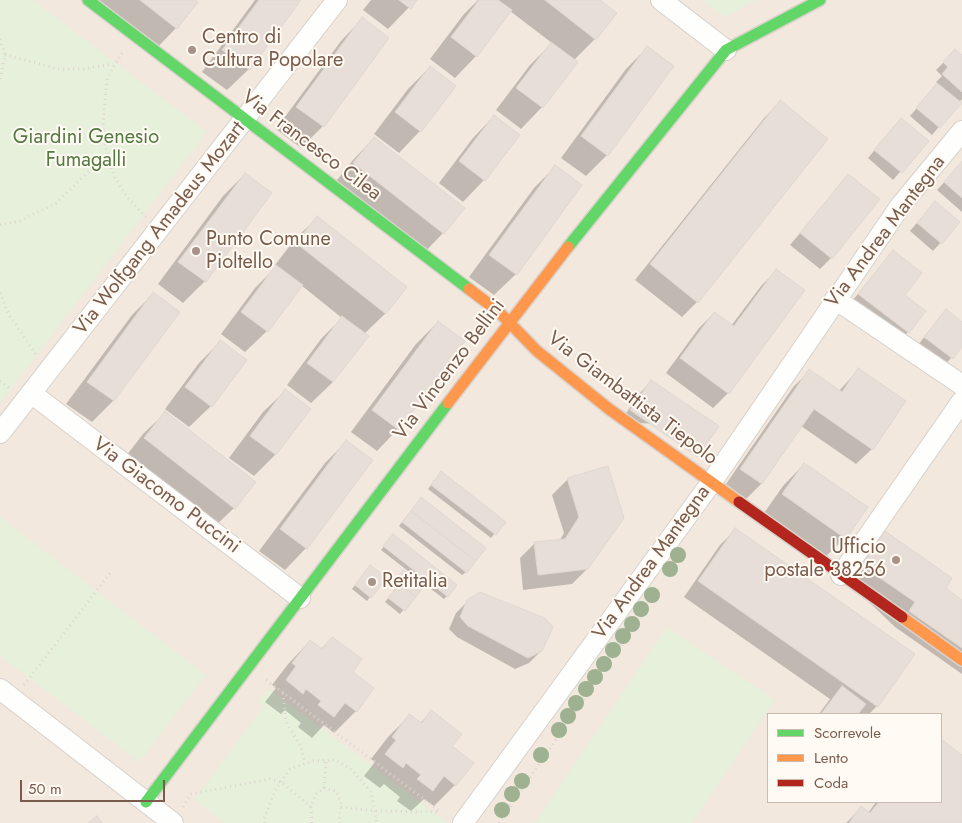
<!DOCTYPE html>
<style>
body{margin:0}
#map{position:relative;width:962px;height:823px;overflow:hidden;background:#f9f5f0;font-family:Jost,sans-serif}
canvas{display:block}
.legend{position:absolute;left:767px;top:713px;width:175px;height:90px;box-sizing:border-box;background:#fffaf3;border:1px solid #cabbb1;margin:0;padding:6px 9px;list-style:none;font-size:15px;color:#7a5c4d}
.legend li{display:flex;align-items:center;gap:10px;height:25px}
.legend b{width:25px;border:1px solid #cabbb1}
.scale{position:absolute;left:20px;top:780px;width:145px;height:22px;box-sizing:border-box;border:2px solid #7a5c4d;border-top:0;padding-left:6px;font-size:15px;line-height:18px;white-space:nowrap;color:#7a5c4d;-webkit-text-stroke:4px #fffaf3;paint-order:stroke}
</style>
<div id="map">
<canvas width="962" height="823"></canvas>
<ul class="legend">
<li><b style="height:6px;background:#63d668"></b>Scorrevole</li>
<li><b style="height:6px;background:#ff974d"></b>Lento</li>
<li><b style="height:6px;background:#b3261e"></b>Coda</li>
</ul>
<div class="scale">50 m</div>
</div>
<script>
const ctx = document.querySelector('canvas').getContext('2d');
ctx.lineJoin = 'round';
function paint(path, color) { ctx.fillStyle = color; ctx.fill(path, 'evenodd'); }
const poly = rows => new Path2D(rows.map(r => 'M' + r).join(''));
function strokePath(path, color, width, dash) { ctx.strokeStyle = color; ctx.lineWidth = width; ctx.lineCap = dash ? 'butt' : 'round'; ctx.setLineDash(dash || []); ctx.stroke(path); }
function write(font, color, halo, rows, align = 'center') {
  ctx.font = font + ' Jost,sans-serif'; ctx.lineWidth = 4; ctx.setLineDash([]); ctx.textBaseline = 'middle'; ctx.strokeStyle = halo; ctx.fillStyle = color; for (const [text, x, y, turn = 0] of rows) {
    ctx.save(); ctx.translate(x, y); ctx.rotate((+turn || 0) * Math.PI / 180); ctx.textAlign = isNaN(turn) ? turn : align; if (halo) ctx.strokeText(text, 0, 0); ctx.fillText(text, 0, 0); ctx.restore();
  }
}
paint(poly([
 [0,0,962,0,962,823,0,823],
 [768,714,941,714,941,802,768,802]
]), '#f2e8de');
paint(poly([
 [0,0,33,0,207,132,0,403],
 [702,0,756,0,724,17],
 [0,517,206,675,139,762,0,656],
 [667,627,775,700,692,823,535,823],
 [268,688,448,823,225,823,194,800,264,706,258,702]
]), '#e7f0db');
paint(poly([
 [91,0,193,0,176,28,155,50],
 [255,0,300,0,249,69,227,90,202,72],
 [371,0,416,0,388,29,363,10],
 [478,0,598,0,595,39,574,60,542,107,521,129,496,110,530,65,552,43,510,11,476,56,455,78,430,59,464,14],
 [362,19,388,38,323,126,301,148,276,129,341,41],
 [647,48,607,155,586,176,561,158,626,69],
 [955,51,962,57,962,99,932,135,910,116,938,84,936,82,942,76,936,70],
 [430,67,420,131,399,153,374,134,408,89],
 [780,102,697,302,682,317,635,280,765,117],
 [494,116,484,180,463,202,439,183,473,138],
 [894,127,927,141,893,180,868,158],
 [374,138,463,208,443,233,422,255,333,185,353,160],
 [962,163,962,212,937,190],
 [555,167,516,274,494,295,469,277,534,188],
 [245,174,270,193,205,281,183,303,158,284,223,196],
 [848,176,831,258,820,269,790,245],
 [928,210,959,222,933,251,910,231],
 [317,218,386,313,364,334,333,382,311,403,287,385,321,339,342,318,301,285,267,331,245,352,221,334,255,288,277,266,275,265,295,239],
 [893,251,903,295,908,332,896,343,848,306],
 [776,271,728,393,713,408,666,373,699,328,714,313,731,326,761,286],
 [153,294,178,312,113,401,92,422,66,404,132,315],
 [939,318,962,323,962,345,944,366,918,345],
 [438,322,463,341,398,429,377,451,351,432,416,344],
 [220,342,211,406,189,427,165,409,199,363],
 [858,370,872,449,856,464,801,426,761,484,746,499,726,484,794,386,810,371,839,391],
 [651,381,717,427,620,422,640,393],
 [285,391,309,409,275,455,254,476,229,458,263,412],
 [165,413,234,508,212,529,123,460,143,434],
 [346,442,371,460,306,548,285,570,259,551,325,463],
 [804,464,845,538,823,559,762,516,783,486],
 [607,467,587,569,572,584,523,590,520,558,535,543,560,540,564,533,552,495,567,480],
 [438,476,504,522,491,538,428,489],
 [418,502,466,572,462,575,399,526],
 [735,530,877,706,869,714,819,714,830,699,684,597,720,545],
 [885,533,944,589,962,601,962,674,895,627,847,581,870,548],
 [389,540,447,596,444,599,381,550],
 [367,570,370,597,367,601,352,589],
 [400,575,423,586,400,614,385,602,396,588,392,585],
 [468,601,541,651,529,663,515,669,457,637,449,629,456,613],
 [332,638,351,672,356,711,334,733,324,725,312,738,298,727,301,723,285,710,281,714,265,702,276,688,272,685,289,663,310,641,321,649],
 [431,712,455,785,434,806,424,799,411,811,397,801,400,797,384,784,380,788,364,776,375,762,371,759,388,737,410,715,420,723],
 [941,741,962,756,962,823,846,823,861,808,868,813,876,802,941,802]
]), '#0003');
const building = poly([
 [140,0,195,0,198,2,177,29,140,0],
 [259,0,301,0,250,70,222,50,259,0],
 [399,0,417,0,411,9,399,0],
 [479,0,498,0,512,10,477,57,451,37,479,0],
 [545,0,600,0,617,13,596,40,545,0],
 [362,17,389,38,324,127,296,107,362,17],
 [551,42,578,62,543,108,516,88,551,42],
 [647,46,674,66,608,156,581,136,647,46],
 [955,49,962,55,962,92,942,74,948,67,943,62,955,49],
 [430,66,456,86,421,132,395,112,430,66],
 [937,83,962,103,940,128,916,108,937,83],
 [780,100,828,139,698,303,650,264,780,100],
 [494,115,520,135,485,181,459,161,494,115],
 [901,118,929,141,902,173,874,150,901,118],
 [374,137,465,208,444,234,353,163,374,137],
 [962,161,962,198,944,182,962,161],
 [555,165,582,185,517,275,489,255,555,165],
 [245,173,272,193,206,282,178,262,245,173],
 [848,174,880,199,832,259,800,233,848,174],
 [935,201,960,222,942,244,917,223,935,201],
 [317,216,407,287,386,314,296,243,317,216],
 [893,250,922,273,905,295,926,311,909,333,858,294,893,250],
 [276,265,303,285,268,332,241,312,276,265],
 [776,269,805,290,729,394,680,358,714,312,734,326,776,269],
 [153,292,180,312,114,401,87,382,153,292],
 [946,309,962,322,962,347,953,359,924,337,946,309],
 [342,316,369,336,333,382,307,363,342,316],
 [438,321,465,341,399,430,372,410,438,321],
 [220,340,247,360,212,407,185,387,220,340],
 [858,368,906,401,873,450,814,409,762,484,740,469,809,369,842,392,858,368],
 [651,380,719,426,698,457,630,410,651,380],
 [285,389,311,409,276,455,250,436,285,389],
 [165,411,256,482,235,509,144,438,165,411],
 [346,440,373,460,307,549,280,529,346,440],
 [804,463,868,507,846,539,782,494,804,463],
 [608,466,624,518,588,569,538,575,534,542,565,539,579,517,567,478,608,466],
 [441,471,506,522,496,535,431,485,441,471],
 [421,497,486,548,476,561,411,511,421,497],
 [411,511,476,561,467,573,402,522,411,511],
 [735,528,915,654,878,707,698,581,735,528],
 [885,531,952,578,946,588,962,600,962,648,909,611,915,602,861,565,885,531],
 [393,534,457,585,448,597,383,546,393,534],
 [370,565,387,578,371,598,355,585,370,565],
 [403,570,424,586,416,597,395,581,403,570],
 [399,584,416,597,405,611,388,598,399,584],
 [480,592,545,618,553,627,542,651,528,658,468,626,460,617,467,600,480,592],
 [332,637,362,659,353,672,374,688,357,712,345,703,334,717,318,705,321,701,306,689,303,694,286,680,296,666,292,663,310,640,322,649,332,637],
 [842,686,866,704,858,714,821,714,842,686],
 [431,710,462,734,452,746,474,763,456,786,444,776,433,791,417,779,421,775,406,763,403,768,385,754,396,740,392,737,409,714,422,723,431,710],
 [941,739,962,755,962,823,849,823,861,806,870,813,879,802,941,802,941,739],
 [97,816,102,823,88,823,97,816]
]);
paint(building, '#e6ded7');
strokePath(building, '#e2d8d2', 1);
const street = poly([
 [661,0,726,50],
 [835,299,962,385],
 [31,393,300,598],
 [0,433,337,0],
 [841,575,962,401],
 [0,689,173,823],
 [463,823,711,483,901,205,962,131]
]);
const fast = poly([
 [88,0,469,289],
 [568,247,726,50,820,0],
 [146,802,448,403]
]);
const slow = poly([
 [469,289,498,311,537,351,609,409,739,502],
 [448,403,568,247],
 [902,617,962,660]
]);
const jam = poly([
 [739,502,902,617]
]);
strokePath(street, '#d7d1cb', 22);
strokePath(fast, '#d9d2cb', 14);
strokePath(slow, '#d9d2cb', 14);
strokePath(jam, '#d9d2cb', 14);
strokePath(poly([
 [0,39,5,55,0,80],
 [122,53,107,78,103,126,107,154,115,178,128,198,146,217],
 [5,55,60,69,84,69,113,64],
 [0,225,20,221,56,203,107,154],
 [0,293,9,315,37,356],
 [0,381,12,390],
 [266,680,441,812],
 [24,685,111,572],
 [283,693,286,722,300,745,305,763],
 [324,788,326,761],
 [183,807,191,794,270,779,281,782,311,807],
 [341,807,375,811,440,812],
 [265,823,264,819,275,791,290,769,313,761,336,760,352,770,371,792,377,823],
 [312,823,311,807,316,794,324,788,336,791,341,802,339,823],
 [499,823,643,613]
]), '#dcd5d0', 3, [1, 4]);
strokePath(street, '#fefefd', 20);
strokePath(fast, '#63d668', 11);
strokePath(slow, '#ff974d', 11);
strokePath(jam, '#b3261e', 11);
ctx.fillStyle = '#9eb190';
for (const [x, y] of [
 [678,555],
 [670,569],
 [652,595],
 [641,609],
 [632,624],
 [623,636],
 [613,650],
 [604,664],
 [595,677],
 [586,689],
 [576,703],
 [568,716],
 [559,730],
 [541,755],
 [522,781],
 [512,794],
 [502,810]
]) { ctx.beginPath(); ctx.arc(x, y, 8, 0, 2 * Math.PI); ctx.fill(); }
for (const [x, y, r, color] of [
 [192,50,5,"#a69286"],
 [196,251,5,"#a69286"],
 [896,560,5,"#a69286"],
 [372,582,5,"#a69286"]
]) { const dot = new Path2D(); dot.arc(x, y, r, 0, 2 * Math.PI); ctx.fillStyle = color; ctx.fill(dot); strokePath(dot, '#fffaf3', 2); }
write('20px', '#7a5c4d', '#fffaf3', [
 ["Centro di",202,38],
 ["Cultura Popolare",202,61],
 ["Punto Comune",206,240],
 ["Pioltello",206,263],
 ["Ufficio",886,548,"right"],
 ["postale 38256",886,571,"right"],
 ["Retitalia",382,582]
], 'left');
write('20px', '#537a41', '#fffaf3', [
 ["Giardini Genesio",86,138],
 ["Fumagalli",86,161]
]);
write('20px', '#7a5c4d', '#fffaf3', [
 ["Via Francesco Cilea",311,146,37],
 ["Via Wolfgang Amadeus Mozart",160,229,-52],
 ["Via Andrea Mantegna",886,232,-53],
 ["Via Vincenzo Bellini",450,370,-53],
 ["Via Giambattista Tiepolo",632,399,37],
 ["Via Giacomo Puccini",166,496,37],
 ["Via Andrea Mantegna",652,563,-54]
]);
</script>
